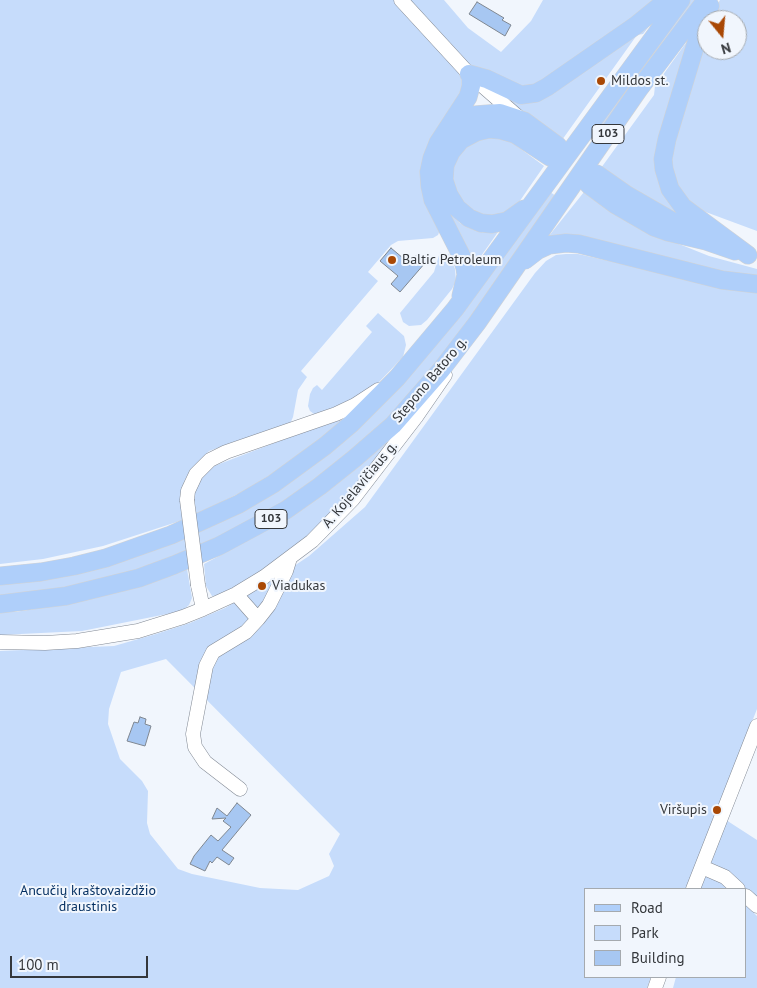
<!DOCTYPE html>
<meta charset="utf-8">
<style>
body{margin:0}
#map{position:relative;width:757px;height:988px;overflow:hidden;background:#f1f6fd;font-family:"PT Sans",sans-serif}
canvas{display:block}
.legend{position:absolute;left:584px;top:888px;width:162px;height:90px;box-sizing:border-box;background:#f1f6fd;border:1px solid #a5aaaf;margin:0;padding:6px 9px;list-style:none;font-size:15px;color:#34373b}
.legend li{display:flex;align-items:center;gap:10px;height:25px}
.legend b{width:25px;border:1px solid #a5aaaf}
.north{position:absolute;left:697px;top:10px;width:50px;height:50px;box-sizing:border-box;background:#f1f6fd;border:1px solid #a5aaaf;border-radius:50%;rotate:163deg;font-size:14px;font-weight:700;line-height:20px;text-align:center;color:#34373b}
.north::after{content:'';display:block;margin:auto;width:18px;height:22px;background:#a94805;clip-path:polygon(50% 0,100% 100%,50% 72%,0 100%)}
.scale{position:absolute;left:10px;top:956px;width:138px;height:22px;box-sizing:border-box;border:2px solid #34373b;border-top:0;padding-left:6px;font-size:15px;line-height:18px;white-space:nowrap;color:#34373b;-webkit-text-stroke:4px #f1f6fd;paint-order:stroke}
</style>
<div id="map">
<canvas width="757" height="988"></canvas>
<ul class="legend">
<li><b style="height:6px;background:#afcffa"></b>Road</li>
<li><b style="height:14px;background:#c6dcfb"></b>Park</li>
<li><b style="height:14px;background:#a7c7f2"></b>Building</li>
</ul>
<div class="north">N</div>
<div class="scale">100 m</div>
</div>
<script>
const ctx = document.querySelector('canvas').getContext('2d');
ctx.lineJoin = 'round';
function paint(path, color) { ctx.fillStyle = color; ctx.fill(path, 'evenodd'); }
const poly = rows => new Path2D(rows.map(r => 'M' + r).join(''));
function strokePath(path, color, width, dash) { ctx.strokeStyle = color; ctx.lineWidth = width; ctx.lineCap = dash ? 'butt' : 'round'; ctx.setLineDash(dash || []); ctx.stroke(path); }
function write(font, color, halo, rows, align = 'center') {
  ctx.font = font + ' "PT Sans",sans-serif'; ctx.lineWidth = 4; ctx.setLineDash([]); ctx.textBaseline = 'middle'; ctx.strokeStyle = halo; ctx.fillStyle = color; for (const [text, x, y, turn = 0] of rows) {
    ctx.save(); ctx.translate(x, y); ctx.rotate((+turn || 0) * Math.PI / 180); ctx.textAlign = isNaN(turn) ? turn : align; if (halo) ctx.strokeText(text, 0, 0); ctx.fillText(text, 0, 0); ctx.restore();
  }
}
paint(poly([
 [0,0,444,0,468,28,501,52,531,21,543,0,662,0,531,89,466,79,440,230,438,235,433,238,398,241,391,245,368,272,378,281,301,371,307,377,298,390,293,417,289,426,246,440,242,439,209,451,190,470,184,482,180,501,183,520,103,546,43,559,0,564],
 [689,0,696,0,597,139,591,134],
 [720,0,757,0,757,231,703,211,680,197,667,161,707,23,707,50,737,50,737,20,709,20],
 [662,10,643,34,637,35,562,140,484,84,520,98],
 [698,26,661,166,706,229,661,207,601,168,654,95,655,86],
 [496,136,510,141,544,166,517,205,505,215,482,216,463,206,451,182,454,159,469,142],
 [550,192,556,196,446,353,376,433,305,491,200,549,198,532,314,463],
 [584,192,629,221,659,236,709,256,757,269,757,280,544,242],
 [448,210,460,223,472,229,485,233,498,232,474,266,470,253],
 [440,252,449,254,455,269,456,281,452,289,427,320,421,325,409,326,403,322,400,313,434,272],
 [566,254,578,254,710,283,757,290,757,709,686,889,586,889,586,977,651,977,647,988,0,988,0,651,114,646,156,634,190,623,225,608,270,582,309,556,365,507,535,273,546,261,556,255],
 [166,659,340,834,329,854,334,866,329,876,298,890,260,888,192,874,178,869,150,834,147,823,148,791,142,781,120,759,108,724,109,709,121,672],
 [378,313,404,336,406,345,403,357,378,383,346,405,314,414,310,411,308,406,310,394,313,388,317,385,322,390,372,332,366,326],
 [355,412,297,457,273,473,248,489,196,515,194,492,197,482,209,468],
 [401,425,366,476,309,537,250,580,220,595,212,596,206,586,204,564,245,542],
 [185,537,187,554,171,560,93,583,0,598,0,582],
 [187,569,192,598,189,605,182,611,82,631,0,635,0,612,15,612,65,604,115,592],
 [726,820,757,840,757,909,754,913,757,916,757,988,673,988,676,977,746,977,746,889,700,889]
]), '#c6dcfb');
const building = poly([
 [477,2,504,18,502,20,511,25,505,36,469,14,477,2],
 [391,248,410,264,416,255,425,263,400,292,391,284,398,276,380,261,391,248],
 [140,717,146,719,145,724,151,726,145,746,127,741,134,722,138,723,140,717],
 [237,803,251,815,222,850,234,858,229,865,217,857,212,863,210,861,205,871,190,864,194,856,211,835,218,841,231,827,223,821,226,818,212,819,217,808,227,816,237,803]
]);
paint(building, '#a7c7f2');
strokePath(building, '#7f8791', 1);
const minor = poly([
 [401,0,469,74,517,116],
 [187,500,188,491,196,474,210,460,226,452,336,414,355,405,378,390],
 [198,585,203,609],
 [236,594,258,619],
 [0,642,45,643,77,641,138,631,183,617,203,609,236,594,264,577,312,541,353,499,416,417,445,375],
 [240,789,205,762,195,747,193,734,206,666,213,652,246,632,258,619,269,605,286,571,290,558],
 [702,867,725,877,738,889],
 [693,889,757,726],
 [746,896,757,906],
 [655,988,659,977]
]);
const major = poly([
 [710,6,701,27,667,139,663,159,664,169,670,189,683,207,748,255],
 [469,74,487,79,521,95,536,93,547,87,635,26,667,0],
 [450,129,465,118,475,115,500,113,524,121,558,146],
 [597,174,627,195,693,233],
 [589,185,616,205,654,227,668,232,706,241,735,251],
 [524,209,507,221,492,224,481,223,469,218,457,208,449,195,444,180,445,165,451,152,461,140,476,132,489,129,501,130,515,134,550,157],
 [525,260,538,250,549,245,566,243,579,244,722,280,757,284],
 [461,296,466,275,465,268,461,255,433,200,430,186,429,172,432,158,438,143,468,97,471,86,471,76],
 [0,576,41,572,74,566,106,558,171,535,239,504,273,484,325,446,351,424,397,378,455,309,681,0],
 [0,604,66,596,139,578,174,565,219,546,286,510,320,486,355,458,393,425,441,370,477,323,639,89,706,0]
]);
strokePath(minor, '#838a95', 15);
strokePath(major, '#d2d3d4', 19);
strokePath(minor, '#fff', 14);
strokePath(major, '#afcffa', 18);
const minorBridge = poly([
 [187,500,198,585]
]);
strokePath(minorBridge, '#838a95', 15, []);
strokePath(minorBridge, '#fff', 14);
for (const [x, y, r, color] of [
 [601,81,5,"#a94805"],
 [392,260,5,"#a94805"],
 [262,586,5,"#a94805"],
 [717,810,5,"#a94805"]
]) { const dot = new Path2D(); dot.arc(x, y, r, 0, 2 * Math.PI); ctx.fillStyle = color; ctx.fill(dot); strokePath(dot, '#f1f6fd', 2); }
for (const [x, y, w] of [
 [608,134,32],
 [271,519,32]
]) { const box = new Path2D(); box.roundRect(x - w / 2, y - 9.5, w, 19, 4); ctx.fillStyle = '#f1f6fd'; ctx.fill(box); strokePath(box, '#34373b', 1); }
write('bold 12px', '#34373b', null, [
 ["103",608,134],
 ["103",271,519]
]);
write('14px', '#34373b', '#f1f6fd', [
 ["Mildos st.",611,81],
 ["Baltic Petroleum",402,260],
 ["Viadukas",272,586],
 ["Viršupis",707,810,"right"]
], 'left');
write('14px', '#34373b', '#f1f6fd', [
 ["Stepono Batoro g.",430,380,-50],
 ["A. Kojelavičiaus g.",360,485,-50]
]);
write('14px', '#022d5f', '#f1f6fd', [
 ["Ancučių kraštovaizdžio",88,891],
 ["draustinis",88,907]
]);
</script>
